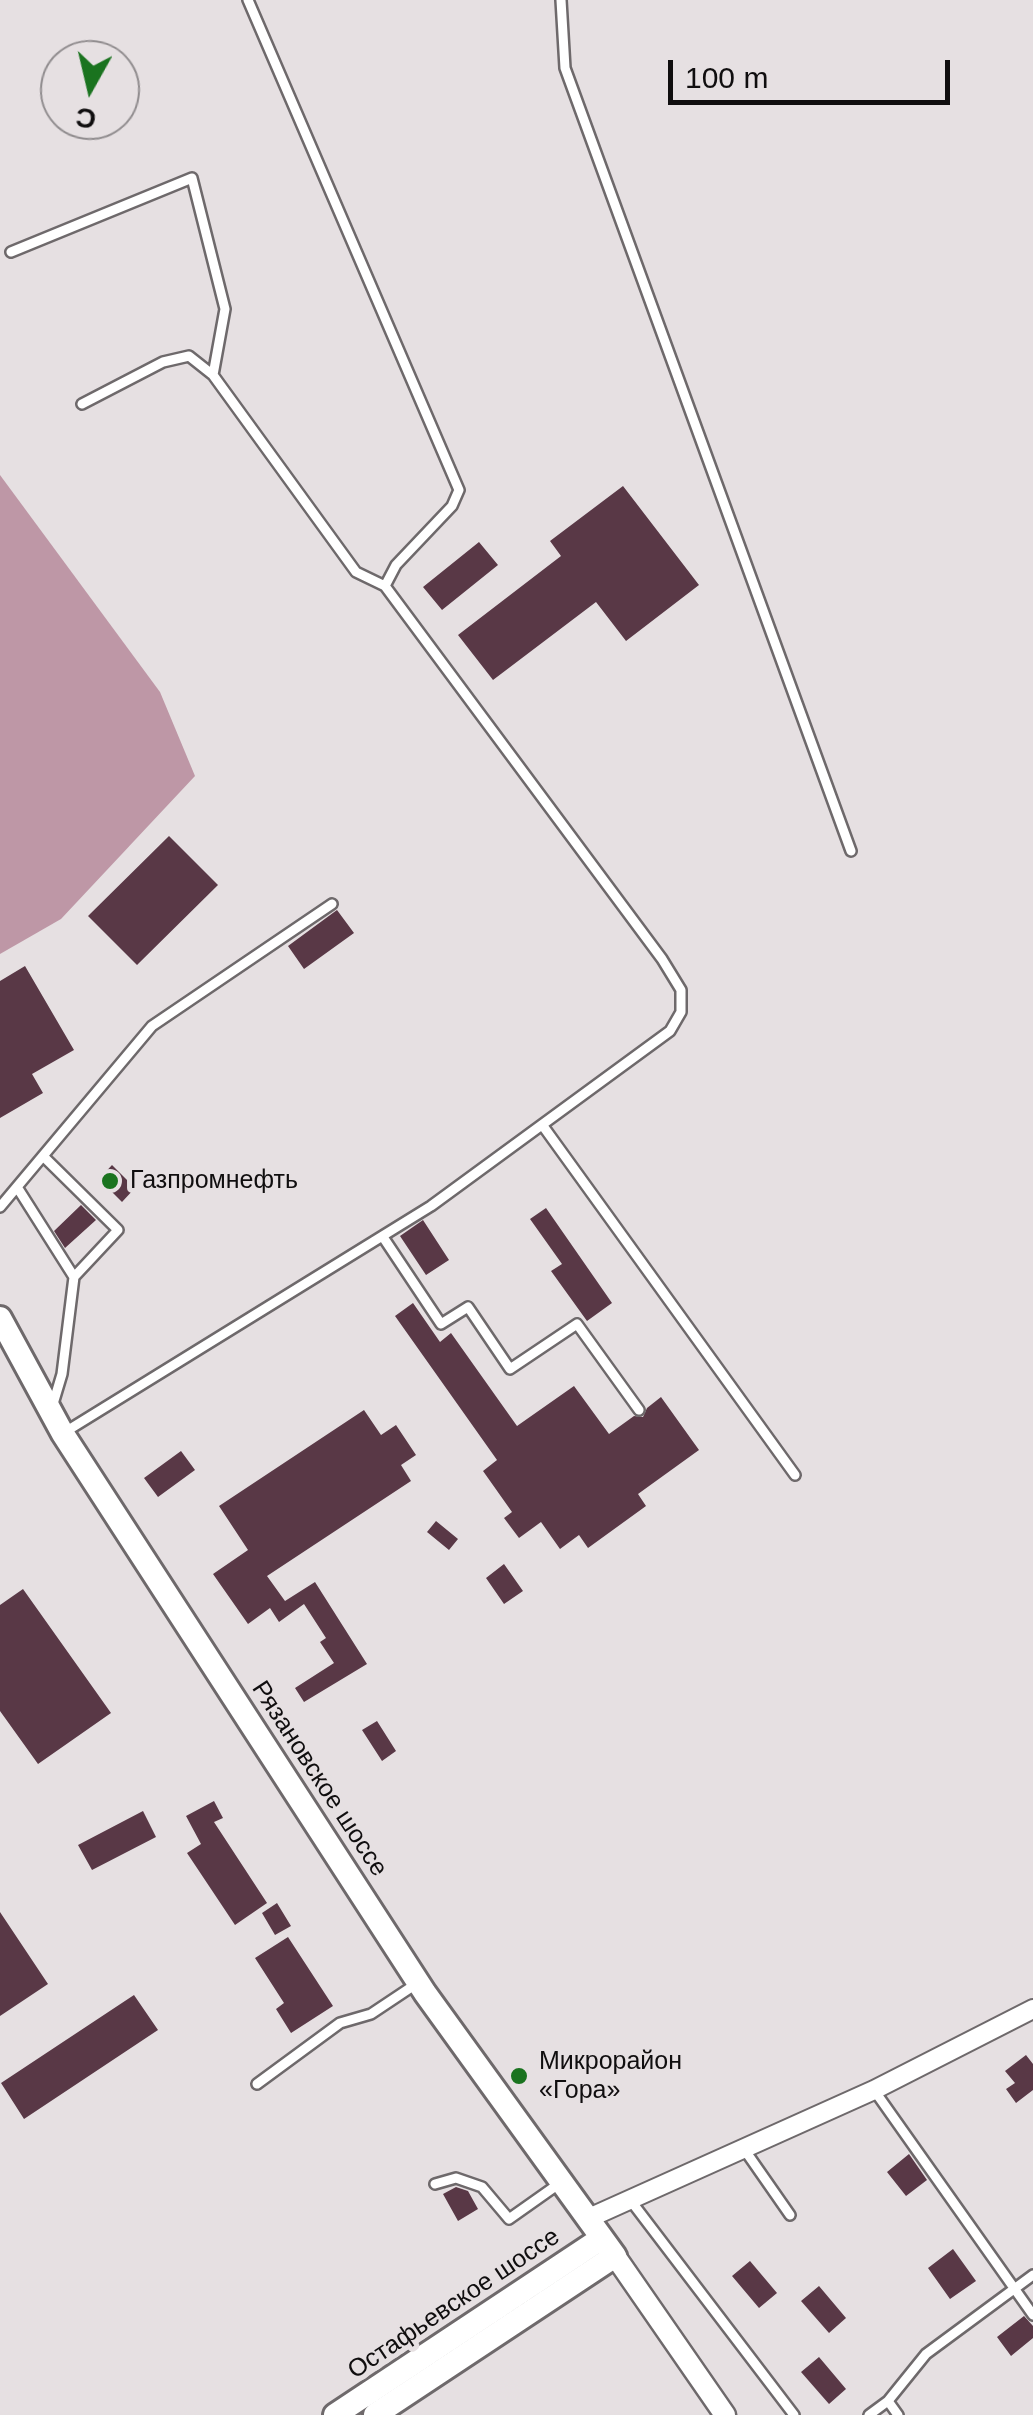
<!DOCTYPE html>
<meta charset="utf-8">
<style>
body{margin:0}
#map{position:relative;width:1033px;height:2415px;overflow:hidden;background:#e6e0e2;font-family:Arial,sans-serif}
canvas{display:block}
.north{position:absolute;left:40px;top:40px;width:100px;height:100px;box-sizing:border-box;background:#e6e0e2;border:2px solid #908c8e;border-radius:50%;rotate:188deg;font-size:28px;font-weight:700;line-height:40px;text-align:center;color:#100e0f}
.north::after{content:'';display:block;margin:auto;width:35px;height:45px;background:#1a731f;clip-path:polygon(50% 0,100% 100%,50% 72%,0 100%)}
.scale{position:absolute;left:668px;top:60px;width:282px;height:45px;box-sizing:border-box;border:5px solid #100e0f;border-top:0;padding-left:12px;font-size:30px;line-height:35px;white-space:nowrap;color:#100e0f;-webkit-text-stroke:8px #e6e0e2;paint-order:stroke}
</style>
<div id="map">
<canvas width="1033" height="2415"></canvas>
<div class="north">С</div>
<div class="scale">100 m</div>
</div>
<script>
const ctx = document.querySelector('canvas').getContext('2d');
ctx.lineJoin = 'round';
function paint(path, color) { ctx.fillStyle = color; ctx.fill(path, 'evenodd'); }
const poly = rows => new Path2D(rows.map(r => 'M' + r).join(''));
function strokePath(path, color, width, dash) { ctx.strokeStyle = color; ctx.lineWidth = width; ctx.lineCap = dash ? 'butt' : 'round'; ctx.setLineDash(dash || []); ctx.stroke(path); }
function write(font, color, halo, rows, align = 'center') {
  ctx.font = font + ' Arial,sans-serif'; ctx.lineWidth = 10; ctx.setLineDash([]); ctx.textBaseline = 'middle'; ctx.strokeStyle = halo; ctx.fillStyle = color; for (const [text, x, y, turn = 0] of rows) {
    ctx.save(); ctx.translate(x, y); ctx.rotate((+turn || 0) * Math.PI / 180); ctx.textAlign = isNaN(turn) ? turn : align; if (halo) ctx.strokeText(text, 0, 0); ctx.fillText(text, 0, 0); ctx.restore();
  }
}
paint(poly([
 [0,475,160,692,195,776,61,919,0,954]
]), '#be97a6');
paint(poly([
 [623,486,699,585,626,641,596,602,493,680,458,635,561,556,550,541],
 [479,542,498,565,442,610,423,587],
 [169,836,218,885,137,965,88,916],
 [337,910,354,933,304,969,288,946],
 [25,966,74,1050,32,1074,43,1093,0,1118,0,981],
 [112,1165,135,1188,122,1202,99,1179],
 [81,1205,96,1220,65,1248,54,1231],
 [546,1208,612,1303,587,1321,551,1271,562,1264,530,1219],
 [423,1220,449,1260,426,1275,400,1236],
 [413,1303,440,1342,451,1333,517,1426,574,1386,609,1434,634,1416,643,1417,647,1408,661,1397,699,1450,638,1494,646,1506,588,1548,579,1535,560,1549,541,1522,519,1538,504,1518,512,1512,483,1471,497,1460,395,1316],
 [364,1410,381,1435,396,1425,416,1455,401,1465,411,1481,267,1576,285,1601,315,1582,367,1664,304,1702,295,1688,334,1663,320,1642,326,1638,304,1604,279,1622,270,1608,248,1624,213,1574,248,1550,219,1506],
 [181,1451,195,1470,158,1497,144,1478],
 [436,1521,458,1539,449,1550,427,1532],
 [504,1564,523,1591,504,1604,486,1578],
 [23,1589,111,1713,38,1764,0,1711,0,1605],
 [377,1721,396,1751,382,1761,362,1730],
 [214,1801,223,1818,214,1822,267,1903,235,1925,187,1853,201,1844,186,1816],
 [143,1811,156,1837,92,1870,78,1845],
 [277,1903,291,1926,275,1935,262,1913],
 [0,1912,48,1984,0,2016],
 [288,1937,333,2006,291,2033,276,2009,284,2003,255,1958],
 [134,1995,158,2030,24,2119,1,2083],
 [1026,2055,1033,2064,1033,2090,1016,2103,1006,2089,1015,2083,1005,2071],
 [909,2154,927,2180,906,2196,887,2172],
 [456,2187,468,2191,478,2209,458,2221,443,2194],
 [953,2249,976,2281,950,2299,928,2268],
 [750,2261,777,2293,759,2308,732,2276],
 [819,2286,846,2318,829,2333,801,2301],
 [1024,2316,1033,2326,1033,2338,1011,2356,997,2337],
 [819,2357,846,2389,829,2404,801,2372]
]), '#593846');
const service = poly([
 [561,0,565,68,851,851],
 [11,252,192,178,225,309,213,375],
 [82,404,163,362,189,356,213,375,356,572,385,586],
 [543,1126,795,1475],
 [43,1156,118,1230,74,1277,62,1374,53,1404],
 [17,1187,74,1277],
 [0,1207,152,1026,332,904],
 [383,1237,441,1324,468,1307,510,1369,577,1324,639,1410],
 [65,1432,431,1206,670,1031,681,1012,681,990,662,959,385,586,396,565,452,506,459,490,248,0],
 [257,2084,340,2023,371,2014,416,1984],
 [874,2090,1033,2315],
 [744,2149,790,2215],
 [435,2184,456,2178,482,2187,509,2219,560,2183],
 [631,2201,794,2415],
 [888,2401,898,2415],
 [869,2415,888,2401,926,2354,1033,2275]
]);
const minor = poly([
 [589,2218,874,2090,1033,2009]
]);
const tertiary = poly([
 [615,2256,725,2415]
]);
const secondary = poly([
 [0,1318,63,1434,425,1993,615,2256,375,2415],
 [335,2415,602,2238]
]);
strokePath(service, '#6e696b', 14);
strokePath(minor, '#6e696b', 22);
strokePath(tertiary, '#6e696b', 25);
strokePath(secondary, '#6e696b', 28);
strokePath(service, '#fff', 9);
strokePath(minor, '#fff', 18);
strokePath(tertiary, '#fff', 20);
strokePath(secondary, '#fff', 22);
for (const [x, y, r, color] of [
 [110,1181,10,"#1a731f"],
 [519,2076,10,"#1a731f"]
]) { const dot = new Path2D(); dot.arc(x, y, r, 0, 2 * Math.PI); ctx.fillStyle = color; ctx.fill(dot); strokePath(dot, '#e6e0e2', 4); }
write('25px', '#100e0f', '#e6e0e2', [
 ["Газпромнефть",130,1181],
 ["Микрорайон",539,2062],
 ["«Гора»",539,2091]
], 'left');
write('25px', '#100e0f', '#e6e0e2', [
 ["Рязановское шоссе",319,1779,57],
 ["Остафьевское шоссе",454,2304,-34]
]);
</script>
